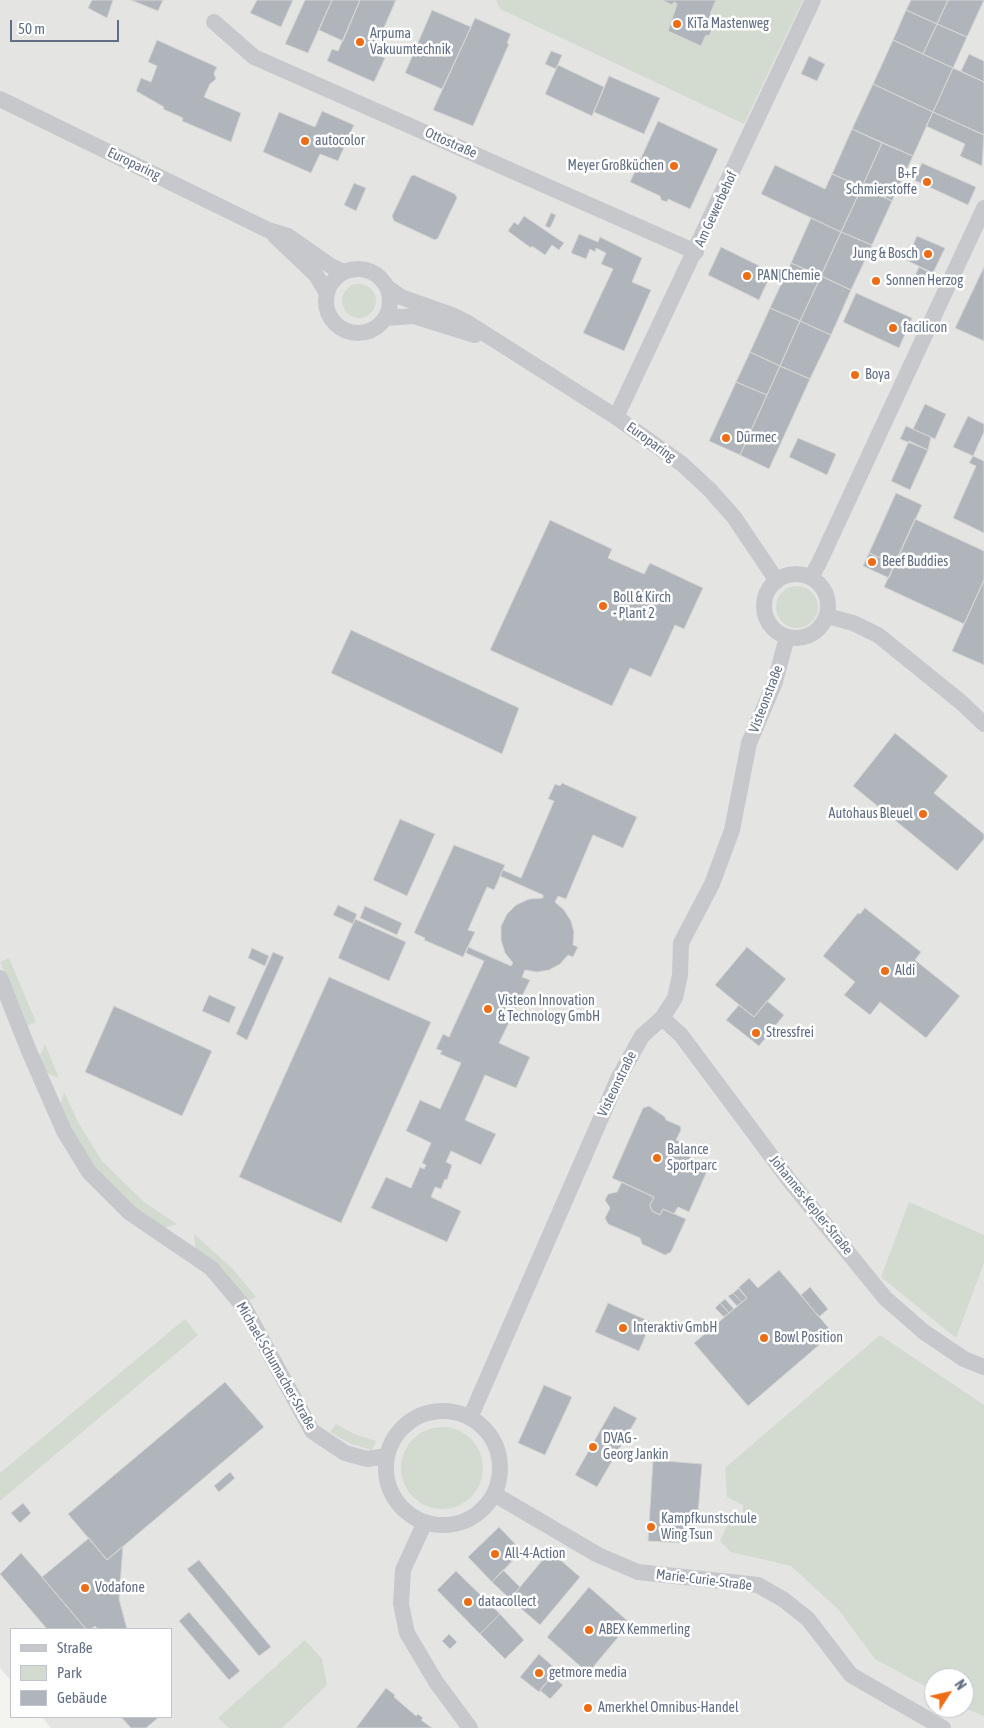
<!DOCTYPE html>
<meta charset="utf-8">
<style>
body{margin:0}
#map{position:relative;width:984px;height:1728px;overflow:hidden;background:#f3f4ef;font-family:"Asap Condensed",sans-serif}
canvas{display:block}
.legend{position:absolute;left:10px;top:1628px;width:162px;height:90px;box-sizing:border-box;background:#fff;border:1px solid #c0c5cd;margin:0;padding:6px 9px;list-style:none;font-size:15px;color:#616e83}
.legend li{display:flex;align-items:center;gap:10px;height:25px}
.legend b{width:25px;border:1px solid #c0c5cd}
.north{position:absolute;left:924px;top:1668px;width:50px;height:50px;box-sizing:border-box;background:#fff;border:1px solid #c0c5cd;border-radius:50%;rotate:55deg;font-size:14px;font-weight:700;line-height:20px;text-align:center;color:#616e83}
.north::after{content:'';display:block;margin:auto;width:18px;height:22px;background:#ed6d16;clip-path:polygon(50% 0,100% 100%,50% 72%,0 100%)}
.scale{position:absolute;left:10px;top:20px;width:109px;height:22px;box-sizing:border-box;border:2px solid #616e83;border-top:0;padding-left:6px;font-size:15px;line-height:18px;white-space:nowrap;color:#616e83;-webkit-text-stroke:4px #fff;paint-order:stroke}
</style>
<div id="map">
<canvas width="984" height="1728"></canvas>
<ul class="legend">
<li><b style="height:6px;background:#c6c8cc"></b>Straße</li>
<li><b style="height:14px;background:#d3dbd0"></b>Park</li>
<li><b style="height:14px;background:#b0b5bc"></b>Gebäude</li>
</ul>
<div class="north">N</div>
<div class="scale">50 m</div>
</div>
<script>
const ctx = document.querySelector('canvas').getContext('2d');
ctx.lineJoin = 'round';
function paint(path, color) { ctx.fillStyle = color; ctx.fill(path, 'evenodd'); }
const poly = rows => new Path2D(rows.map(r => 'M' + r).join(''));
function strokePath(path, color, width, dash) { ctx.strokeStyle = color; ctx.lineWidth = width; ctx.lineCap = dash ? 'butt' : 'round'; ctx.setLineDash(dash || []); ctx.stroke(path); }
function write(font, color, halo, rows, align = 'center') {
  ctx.font = font + ' "Asap Condensed",sans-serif'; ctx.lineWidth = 5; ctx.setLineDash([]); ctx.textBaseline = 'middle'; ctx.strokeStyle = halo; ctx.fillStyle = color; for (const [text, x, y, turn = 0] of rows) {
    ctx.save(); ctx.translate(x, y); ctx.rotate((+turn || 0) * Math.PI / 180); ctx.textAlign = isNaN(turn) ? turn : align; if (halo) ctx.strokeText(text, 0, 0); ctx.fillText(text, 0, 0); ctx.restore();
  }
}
paint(poly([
 [0,0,984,0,984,1728,51,1728,42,1717,171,1717,171,1629,11,1629,11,1681,0,1668],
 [934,1678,964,1678,964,1708,934,1708]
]), '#e4e5e3');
paint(poly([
 [496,0,803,0,744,124,500,9],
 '342 301a17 17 0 1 1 34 0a17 17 0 1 1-34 0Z',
 '776 607a21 21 0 1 1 42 0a21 21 0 1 1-42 0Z',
 [9,958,36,1022,27,1026,0,962],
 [45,1044,59,1078,46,1073,39,1058],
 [64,1092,79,1124,102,1161,144,1202,177,1224,165,1228,137,1210,104,1179,73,1134,60,1105],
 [909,1202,984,1235,984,1263,956,1338,881,1277],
 [194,1234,232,1268,256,1297,247,1302,195,1248],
 [185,1319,198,1335,0,1501,0,1473],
 [880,1335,984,1405,984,1716,964,1708,964,1678,934,1678,934,1691,875,1659,838,1609,791,1566,731,1552,720,1541,729,1521,743,1517,743,1505,727,1497,725,1468],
 [336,1424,354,1434,376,1441,372,1450,351,1444,330,1432],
 '401 1468a41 41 0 1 1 82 0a41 41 0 1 1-82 0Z',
 [305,1640,322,1659,327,1685,282,1728,229,1728,218,1718]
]), '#d3dbd0');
const building = poly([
 [92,0,113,0,107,18,88,8,92,0],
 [131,0,163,0,158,11,131,0],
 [257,0,293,0,281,27,250,13,257,0],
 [305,0,332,0,308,53,285,44,305,0],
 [332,0,360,0,343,41,319,30,332,0],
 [360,0,396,0,373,53,385,58,374,82,327,61,332,49,338,51,360,0],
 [662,0,716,0,710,14,717,17,709,36,706,35,701,46,668,31,677,4,674,2,672,5,662,0],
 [911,0,948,0,937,24,906,10,911,0],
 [948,0,984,0,967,37,937,24,948,0],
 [432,10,471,27,442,89,405,73,432,10],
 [906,10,937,24,923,54,893,40,906,10],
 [475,18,511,34,507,43,509,44,473,126,433,110,475,18],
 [937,24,967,37,953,68,923,54,937,24],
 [157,40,217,67,214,73,216,79,210,84,204,97,241,113,231,142,182,121,183,118,163,109,164,107,136,91,141,78,151,82,157,66,148,62,157,40],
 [893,40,953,68,933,112,873,84,893,40],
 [551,51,562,55,556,69,545,64,551,51],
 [969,54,984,61,984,82,961,71,969,54],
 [809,56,825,64,817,81,801,74,809,56],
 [558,65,604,87,592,116,545,94,558,65],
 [953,68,984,82,984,135,933,112,953,68],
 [609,76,660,98,644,134,594,112,609,76],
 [873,84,933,112,913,156,852,129,873,84],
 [322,111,354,125,338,161,320,154,311,173,263,152,279,112,315,127,322,111],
 [933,112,984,135,982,166,960,156,965,144,926,126,933,112],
 [658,121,718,149,690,209,668,199,667,202,661,200,660,196,630,182,658,121],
 [852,129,882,143,862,187,832,174,852,129],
 [882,143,913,156,892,201,862,187,882,143],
 [922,163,976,187,968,205,914,180,922,163],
 [775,165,825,189,832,174,862,187,841,232,761,194,775,165],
 [414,175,455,194,457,198,438,238,435,240,394,221,392,216,411,176,414,175],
 [354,183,366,188,356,211,344,205,354,183],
 [862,187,892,201,872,245,841,232,862,187],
 [551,213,556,215,550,228,545,226,551,213],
 [524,216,564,243,559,250,552,245,545,255,532,246,531,248,508,231,514,222,518,225,524,216],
 [811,218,841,232,821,276,791,263,811,218],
 [841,232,872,245,851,290,821,276,841,232],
 [579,234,598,242,600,237,642,258,632,282,651,290,624,351,583,333,613,269,601,264,606,253,596,248,595,252,590,249,586,259,571,253,579,234],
 [917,236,945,248,933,273,906,260,917,236],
 [721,247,772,272,759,300,708,275,721,247],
 [791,263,821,276,800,321,770,308,791,263],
 [919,267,932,274,926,286,913,280,919,267],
 [984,267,984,341,955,328,984,267],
 [821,276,851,290,831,335,800,321,821,276],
 [856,293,912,318,908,328,905,326,903,330,906,332,899,348,843,322,856,293],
 [770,308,800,321,780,366,750,352,770,308],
 [800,321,831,335,810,379,780,366,800,321],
 [750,352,780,366,767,395,736,382,750,352],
 [780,366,810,379,769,469,740,455,780,366],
 [736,382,767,395,740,455,709,441,736,382],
 [925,404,946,414,935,439,913,429,925,404],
 [968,416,984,424,984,432,973,456,953,447,968,416],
 [906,426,931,437,928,450,900,439,906,426],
 [798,438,836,454,827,475,789,457,798,438],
 [909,441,928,450,910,490,891,481,909,441],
 [973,456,984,461,984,533,953,518,976,466,969,463,973,456],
 [896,493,922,505,895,564,869,553,896,493],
 [915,519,984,551,984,580,964,624,884,587,915,519],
 [550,520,612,549,608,558,644,574,650,563,703,588,684,629,675,625,651,677,630,668,612,706,490,650,550,520],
 [869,553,895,564,889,578,863,566,869,553],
 [984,580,984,665,952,651,984,580],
 [351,630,519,708,502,754,331,673,351,630],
 [895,733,948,776,934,793,984,834,984,839,957,871,853,786,895,733],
 [562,783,637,817,623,848,593,835,566,899,558,896,555,902,564,910,571,921,574,932,573,945,578,947,573,957,568,955,560,964,549,970,537,972,525,970,522,977,530,980,499,1043,530,1057,516,1088,485,1075,465,1120,496,1134,481,1165,451,1151,446,1162,452,1165,447,1180,445,1179,441,1189,435,1187,431,1197,461,1211,447,1242,371,1208,386,1177,411,1188,420,1167,424,1169,426,1165,422,1163,431,1143,406,1131,420,1100,440,1109,461,1063,440,1054,442,1051,436,1049,443,1034,449,1037,484,961,466,953,468,947,511,966,513,963,505,953,501,940,501,926,507,914,516,905,529,899,543,898,543,895,500,876,503,870,521,878,554,801,548,799,555,784,560,786,562,783],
 [400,819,435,834,407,896,373,880,400,819],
 [454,845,505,865,494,890,487,887,468,930,475,932,463,957,424,940,425,938,414,933,454,845],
 [338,905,357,914,353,924,333,915,338,905],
 [365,906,402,923,397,935,360,918,365,906],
 [865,908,921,952,915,960,960,996,926,1038,880,1002,870,1015,844,995,855,982,823,956,858,913,860,914,865,908],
 [355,919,406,942,389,981,338,958,355,919],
 [747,947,786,979,754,1017,715,985,747,947],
 [252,948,269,956,265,966,248,958,252,948],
 [273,952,284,957,247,1040,236,1034,273,952],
 [329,977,431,1022,341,1223,239,1177,329,977],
 [209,995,236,1007,229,1023,202,1011,209,995],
 [767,1001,784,1015,759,1046,726,1020,739,1005,754,1017,767,1001],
 [114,1006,212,1051,182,1116,85,1072,114,1006],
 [649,1106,665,1117,666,1120,680,1126,681,1130,676,1140,680,1142,682,1153,706,1164,708,1169,689,1212,678,1207,674,1214,663,1209,660,1215,652,1211,650,1205,654,1197,612,1178,643,1108,649,1106],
 [622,1182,654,1197,650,1205,652,1211,660,1215,663,1209,686,1219,671,1252,665,1255,642,1244,640,1238,608,1224,605,1218,610,1208,605,1200,608,1194,617,1192,622,1182],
 [779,1270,833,1333,748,1406,694,1343,747,1298,738,1288,749,1278,758,1288,779,1270],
 [810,1287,828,1309,819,1317,801,1295,810,1287],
 [739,1288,747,1298,742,1302,733,1293,739,1288],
 [733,1293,742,1302,737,1306,728,1296,733,1293],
 [725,1299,734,1309,729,1313,720,1303,725,1299],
 [608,1303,651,1322,639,1351,595,1332,608,1303],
 [720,1303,729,1313,724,1317,715,1308,720,1303],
 [225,1382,264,1427,107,1560,68,1514,225,1382],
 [544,1385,572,1397,545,1455,518,1443,544,1385],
 [614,1406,637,1418,597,1487,575,1475,614,1406],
 [653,1460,702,1464,696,1539,682,1538,682,1543,648,1541,653,1460],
 [230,1472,235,1478,219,1492,214,1486,230,1472],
 [23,1503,31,1513,20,1523,11,1513,23,1503],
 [499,1527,522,1551,492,1582,468,1557,499,1527],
 [89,1538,107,1560,123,1546,119,1599,127,1629,98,1629,95,1626,91,1629,86,1629,42,1577,89,1538],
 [550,1551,580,1577,540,1625,510,1599,550,1551],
 [21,1553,42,1577,86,1629,47,1629,0,1574,21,1553],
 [199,1560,271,1647,259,1656,187,1569,199,1560],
 [503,1570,520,1587,510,1599,492,1582,503,1570],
 [456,1571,500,1614,480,1634,437,1590,456,1571],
 [589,1587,630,1623,588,1673,547,1637,589,1587],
 [189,1612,240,1671,229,1680,179,1621,189,1612],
 [500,1614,524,1640,505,1659,480,1634,500,1614],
 [449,1634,457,1642,450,1649,442,1641,449,1634],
 [539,1654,557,1670,539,1692,520,1677,539,1654],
 [552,1676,563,1685,550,1699,540,1690,552,1676],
 [386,1688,395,1695,394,1697,416,1716,418,1714,423,1718,421,1720,432,1728,356,1728,386,1688],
 [121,1717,159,1717,146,1728,131,1728,121,1717]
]);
paint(building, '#b0b5bc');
strokePath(building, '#d5d5d2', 1);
strokePath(poly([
 [214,22,254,57,696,252],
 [0,99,268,230,288,236,331,266,344,272],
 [274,235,316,275,327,293],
 '326 301a32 32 0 1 1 64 0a32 32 0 1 1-64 0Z',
 [387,287,401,297,452,315,468,323,616,417,682,464,710,490,734,517,777,581],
 [385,318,414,316,475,335],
 [616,417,813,0],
 '764 606a32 32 0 1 1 64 0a32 32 0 1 1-64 0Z',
 [811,577,819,563,984,208],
 [827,616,853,623,878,635,962,703,984,724],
 [0,978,29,1051,64,1131,89,1172,130,1213,211,1268,244,1307,312,1431,345,1453,367,1459,387,1456],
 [662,1018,681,1035,789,1180,885,1298,924,1332,964,1359,984,1367],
 '386 1468a57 57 0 1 1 114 0a57 57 0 1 1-114 0Z',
 [470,1418,618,1079,642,1036,662,1018,675,998,680,975,681,943,712,884,732,830,749,743,775,682,787,637],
 [494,1494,598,1555,638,1572,758,1585,784,1600,808,1619,851,1675,943,1728],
 [425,1522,403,1570,401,1604,407,1633,436,1682,470,1728]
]), '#c6c8cc', 16);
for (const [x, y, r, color] of [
 [677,24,5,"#ed6d16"],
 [360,42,5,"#ed6d16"],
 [305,141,5,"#ed6d16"],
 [674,166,5,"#ed6d16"],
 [927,182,5,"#ed6d16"],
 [928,254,5,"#ed6d16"],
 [747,276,5,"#ed6d16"],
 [876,281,5,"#ed6d16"],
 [893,328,5,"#ed6d16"],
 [855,375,5,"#ed6d16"],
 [726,438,5,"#ed6d16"],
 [872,562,5,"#ed6d16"],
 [603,606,5,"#ed6d16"],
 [923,814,5,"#ed6d16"],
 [885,971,5,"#ed6d16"],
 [488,1009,5,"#ed6d16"],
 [756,1033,5,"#ed6d16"],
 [657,1158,5,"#ed6d16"],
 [623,1328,5,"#ed6d16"],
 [764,1338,5,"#ed6d16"],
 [593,1447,5,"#ed6d16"],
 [651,1527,5,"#ed6d16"],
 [495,1554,5,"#ed6d16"],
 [85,1588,5,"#ed6d16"],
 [468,1602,5,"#ed6d16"],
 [589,1630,5,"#ed6d16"],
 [539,1673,5,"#ed6d16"],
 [588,1708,5,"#ed6d16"]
]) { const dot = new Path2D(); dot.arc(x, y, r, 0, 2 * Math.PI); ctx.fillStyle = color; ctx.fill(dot); strokePath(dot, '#fff', 2); }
write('14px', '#616e83', '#fff', [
 ["KiTa Mastenweg",687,24],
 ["Arpuma",370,34],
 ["Vakuumtechnik",370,50],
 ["autocolor",315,141],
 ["Meyer Großküchen",664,166,"right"],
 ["B+F",917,174,"right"],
 ["Schmierstoffe",917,190,"right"],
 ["Jung & Bosch",918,254,"right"],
 ["PAN|Chemie",757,276],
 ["Sonnen Herzog",886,281],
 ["facilicon",903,328],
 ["Boya",865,375],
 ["Dürmec",736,438],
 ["Beef Buddies",882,562],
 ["Boll & Kirch",613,598],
 ["- Plant 2",613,614],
 ["Autohaus Bleuel",913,814,"right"],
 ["Aldi",895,971],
 ["Visteon Innovation",498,1001],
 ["& Technology GmbH",498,1017],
 ["Stressfrei",766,1033],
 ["Balance",667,1150],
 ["Sportparc",667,1166],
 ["Interaktiv GmbH",633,1328],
 ["Bowl Position",774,1338],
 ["DVAG -",603,1439],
 ["Georg Jankin",603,1455],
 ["Kampfkunstschule",661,1519],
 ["Wing Tsun",661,1535],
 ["All-4-Action",505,1554],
 ["Vodafone",95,1588],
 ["datacollect",478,1602],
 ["ABEX Kemmerling",599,1630],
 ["getmore media",549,1673],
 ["Amerkhel Omnibus-Handel",598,1708]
], 'left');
write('14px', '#616e83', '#fff', [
 ["Ottostraße",451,143,24],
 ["Europaring",134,164,26],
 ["Am Gewerbehof",716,209,-65],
 ["Europaring",651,442,36],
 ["Visteonstraße",766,699,-69],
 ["Visteonstraße",617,1084,-64],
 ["Johannes-Kepler-Straße",811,1205,51],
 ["Michael-Schumacher-Straße",276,1366,60],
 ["Marie-Curie-Straße",704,1580,7]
]);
</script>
